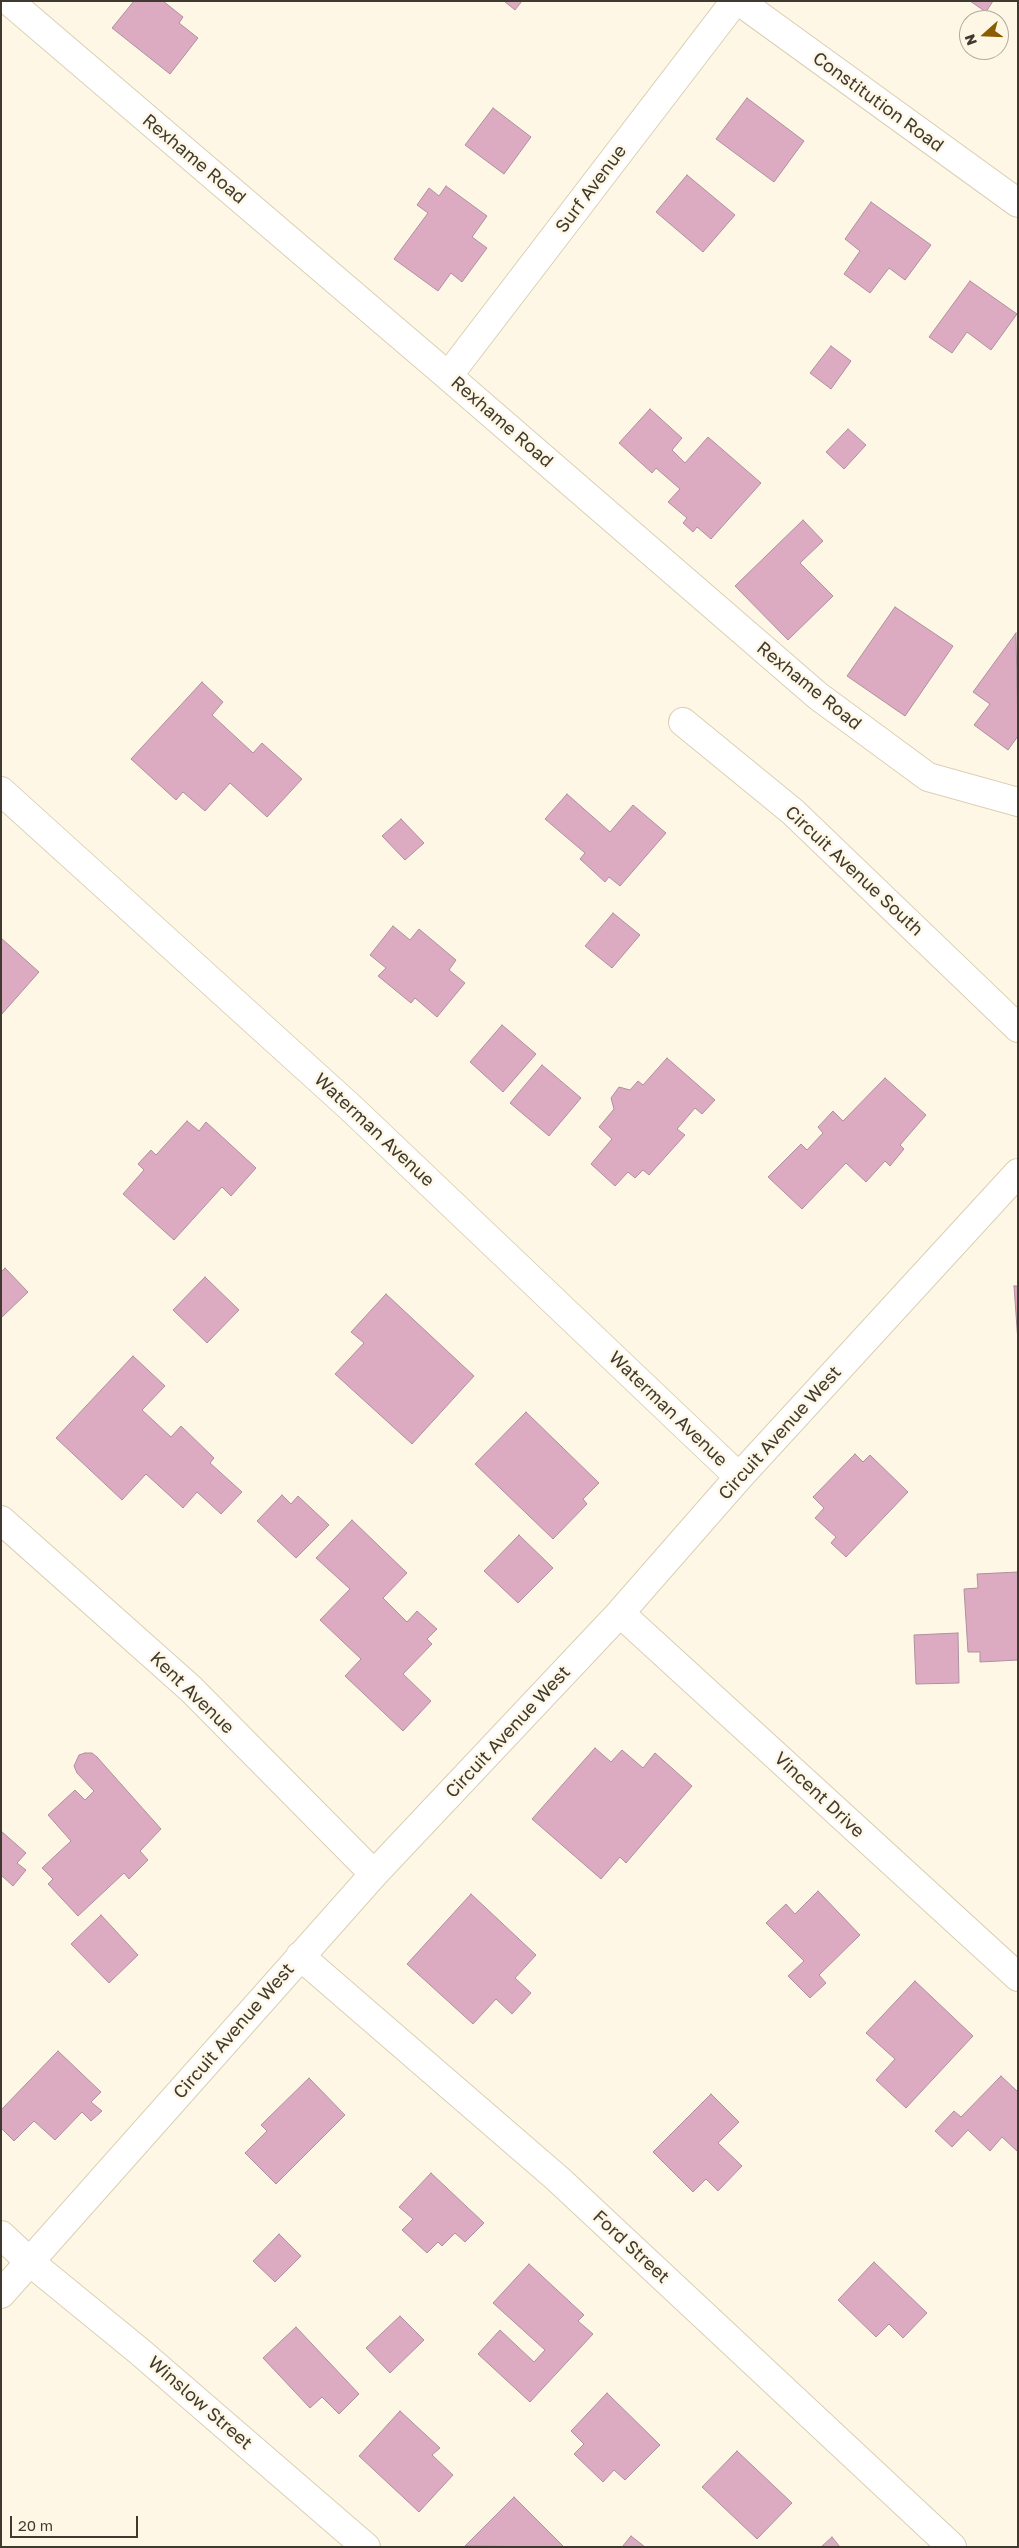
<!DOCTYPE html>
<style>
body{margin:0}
#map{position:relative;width:1019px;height:2548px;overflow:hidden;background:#fff7e6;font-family:"Golos Text",sans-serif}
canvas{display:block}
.frame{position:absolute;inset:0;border:2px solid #3f3a2f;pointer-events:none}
.north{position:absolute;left:959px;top:10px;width:50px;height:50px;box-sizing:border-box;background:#fff7e6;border:1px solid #b2ab9d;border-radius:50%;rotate:250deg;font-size:14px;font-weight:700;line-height:20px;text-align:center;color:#3f3a2f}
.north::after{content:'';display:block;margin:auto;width:18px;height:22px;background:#8a5e00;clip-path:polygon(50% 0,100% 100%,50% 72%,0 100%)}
.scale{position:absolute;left:10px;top:2516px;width:128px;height:22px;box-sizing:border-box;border:2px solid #3f3a2f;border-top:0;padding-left:6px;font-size:15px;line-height:18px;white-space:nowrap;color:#3f3a2f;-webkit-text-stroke:4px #fff7e6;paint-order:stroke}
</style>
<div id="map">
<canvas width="1019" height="2548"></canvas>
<div class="frame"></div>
<div class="north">N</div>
<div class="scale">20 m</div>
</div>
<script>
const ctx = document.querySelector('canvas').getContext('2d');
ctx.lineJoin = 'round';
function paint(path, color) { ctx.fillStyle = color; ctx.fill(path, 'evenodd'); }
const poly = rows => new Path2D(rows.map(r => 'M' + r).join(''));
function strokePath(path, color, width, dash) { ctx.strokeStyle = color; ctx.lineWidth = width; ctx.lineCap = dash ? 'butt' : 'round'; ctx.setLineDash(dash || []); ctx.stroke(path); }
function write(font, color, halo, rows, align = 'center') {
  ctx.font = font + ' "Golos Text",sans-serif'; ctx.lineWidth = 5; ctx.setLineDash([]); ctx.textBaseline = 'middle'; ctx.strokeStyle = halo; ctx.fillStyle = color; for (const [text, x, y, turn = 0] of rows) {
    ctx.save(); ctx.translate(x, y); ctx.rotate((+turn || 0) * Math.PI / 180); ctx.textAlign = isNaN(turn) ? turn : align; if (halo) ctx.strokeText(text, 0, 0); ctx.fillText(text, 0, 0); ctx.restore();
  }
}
const building = poly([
 [134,1,163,1,183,17,179,23,198,38,170,74,112,28,134,1],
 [504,1,522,1,515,10,504,1],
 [970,1,993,1,986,12,970,1],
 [747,98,804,141,774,182,716,139,747,98],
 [493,108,531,137,504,174,465,145,493,108],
 [687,175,735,215,703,252,656,212,687,175],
 [446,186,487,216,472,237,487,248,462,282,451,273,438,291,394,259,428,213,417,205,429,188,439,196,446,186],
 [871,202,931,245,905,280,889,268,870,293,844,274,860,251,845,239,871,202],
 [970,281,1017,314,991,350,967,332,952,353,929,337,970,281],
 [831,346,851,361,831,389,810,373,831,346],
 [650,409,682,438,672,450,685,463,708,437,761,483,711,539,697,527,693,532,683,523,687,518,668,502,680,489,656,468,652,473,619,443,650,409],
 [848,429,866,445,844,469,826,452,848,429],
 [803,520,823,541,800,563,833,596,788,640,735,586,803,520],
 [895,607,953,646,905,716,847,676,895,607],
 [1016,633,1018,736,1008,750,974,725,990,704,973,692,1016,633],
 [202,682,223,702,212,715,253,753,262,743,302,779,267,817,230,783,205,811,183,792,176,800,131,759,202,682],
 [567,794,610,832,633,805,666,833,620,886,609,877,605,882,580,859,585,853,545,819,567,794],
 [401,819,424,843,405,860,382,836,401,819],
 [613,913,640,935,612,968,585,946,613,913],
 [393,926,410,940,419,929,456,960,449,970,465,983,437,1017,415,998,411,1003,378,976,386,968,370,955,393,926],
 [1,938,39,972,1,1015,1,938],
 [502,1025,536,1054,503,1092,470,1062,502,1025],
 [667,1058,715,1100,702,1114,695,1108,677,1129,685,1135,649,1175,643,1170,635,1178,628,1172,615,1186,591,1164,612,1139,599,1127,614,1109,611,1098,619,1087,630,1090,638,1081,643,1085,667,1058],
 [542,1065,581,1098,549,1136,510,1103,542,1065],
 [885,1078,926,1115,900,1145,904,1149,890,1166,885,1161,866,1182,846,1163,802,1209,768,1177,801,1144,807,1150,823,1133,818,1127,833,1111,843,1121,885,1078],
 [187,1121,199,1131,206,1122,256,1168,231,1196,222,1187,174,1240,123,1194,144,1170,138,1164,151,1150,156,1155,187,1121],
 [5,1268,28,1292,1,1318,1,1272,5,1268],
 [205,1277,239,1310,207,1343,173,1310,205,1277],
 [1014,1286,1018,1286,1018,1342,1014,1286],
 [386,1294,474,1376,412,1444,335,1374,364,1343,351,1332,386,1294],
 [133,1356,165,1386,142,1410,171,1437,181,1426,214,1458,210,1463,242,1492,221,1514,197,1492,183,1508,146,1474,122,1500,56,1438,133,1356],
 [526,1412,599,1483,583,1499,587,1504,553,1539,475,1464,526,1412],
 [855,1454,863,1462,870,1455,908,1492,846,1557,831,1543,836,1537,815,1518,824,1508,813,1497,855,1454],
 [282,1495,291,1504,298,1496,329,1525,296,1558,257,1521,282,1495],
 [352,1520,407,1573,383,1598,407,1622,417,1611,437,1629,427,1639,432,1644,403,1674,431,1701,403,1731,345,1676,361,1659,320,1620,350,1589,316,1558,352,1520],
 [519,1535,553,1568,518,1603,484,1571,519,1535],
 [1018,1572,1018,1660,980,1662,980,1652,968,1652,964,1589,978,1588,977,1574,1018,1572],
 [958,1633,959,1683,916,1684,914,1635,958,1633],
 [595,1748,611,1762,622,1750,643,1768,655,1753,692,1786,626,1863,620,1857,601,1879,532,1819,595,1748],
 [85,1753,92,1753,97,1757,161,1829,140,1851,148,1860,129,1879,124,1873,78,1916,48,1884,53,1879,42,1868,71,1841,48,1815,75,1790,85,1800,94,1791,77,1773,74,1766,79,1755,85,1753],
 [1,1831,26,1853,17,1863,26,1870,13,1886,1,1875,1,1831],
 [818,1891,860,1935,819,1975,826,1983,810,1998,788,1976,804,1961,766,1923,786,1904,795,1914,818,1891],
 [471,1894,536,1955,515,1978,531,1993,512,2014,496,1999,473,2024,407,1964,471,1894],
 [101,1915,138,1955,109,1983,71,1944,101,1915],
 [915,1981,973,2036,906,2108,876,2080,895,2059,866,2033,915,1981],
 [58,2051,101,2092,91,2102,102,2111,91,2121,82,2112,55,2140,34,2121,14,2141,1,2128,1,2110,58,2051],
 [1001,2076,1018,2092,1018,2152,1002,2137,990,2151,968,2130,952,2147,935,2131,954,2111,961,2117,1001,2076],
 [309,2078,345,2115,276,2184,245,2153,267,2131,261,2125,309,2078],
 [711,2094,739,2122,718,2143,742,2166,718,2191,706,2179,693,2192,653,2152,711,2094],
 [431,2173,484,2223,465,2242,455,2233,442,2246,438,2242,427,2253,402,2230,413,2219,399,2207,431,2173],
 [279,2234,301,2256,275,2282,253,2261,279,2234],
 [874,2262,927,2313,903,2338,889,2324,876,2337,838,2300,874,2262],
 [529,2264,584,2315,578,2321,593,2334,530,2402,478,2354,500,2330,534,2362,545,2350,493,2303,529,2264],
 [400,2316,424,2340,390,2373,366,2348,400,2316],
 [296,2327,359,2394,339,2414,322,2397,310,2408,263,2358,296,2327],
 [607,2393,660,2445,625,2480,614,2470,603,2482,574,2454,584,2444,571,2431,607,2393],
 [400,2411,440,2448,432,2455,453,2475,419,2512,359,2456,400,2411],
 [737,2451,792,2503,757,2539,702,2487,737,2451],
 [514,2497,564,2547,465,2546,514,2497],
 [631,2536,645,2547,622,2547,631,2536],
 [832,2537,840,2547,821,2547,832,2537]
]);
paint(building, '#dcabc2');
strokePath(building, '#ae909e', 1);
const minor = poly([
 [9,1,448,376,818,696,928,777,1018,802],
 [739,1,1018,203],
 [448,376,735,1],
 [683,722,793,812,1018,1028],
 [1,791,351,1108,739,1477],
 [1,1520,191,1689,374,1874],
 [620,1613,1018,1977],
 [300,1956,558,2179,952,2547],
 [1,2235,30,2262,139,2351,366,2547],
 [1,2294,374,1874,620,1613,739,1477,1018,1173]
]);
strokePath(minor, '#dbcfb3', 30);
strokePath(minor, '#fff', 28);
write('18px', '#3f3a2f', '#fff7e6', [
 ["Constitution Road",878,102,36],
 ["Rexhame Road",194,159,40],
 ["Surf Avenue",591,189,-53],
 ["Rexhame Road",502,422,41],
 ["Rexhame Road",809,686,39],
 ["Circuit Avenue South",854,871,43],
 ["Waterman Avenue",374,1130,43],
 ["Waterman Avenue",668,1409,44],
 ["Circuit Avenue West",780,1433,-48],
 ["Kent Avenue",192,1693,44],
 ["Circuit Avenue West",508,1732,-47],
 ["Vincent Drive",819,1795,43],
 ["Circuit Avenue West",234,2031,-49],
 ["Ford Street",631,2247,43],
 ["Winslow Street",200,2403,41]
]);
</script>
